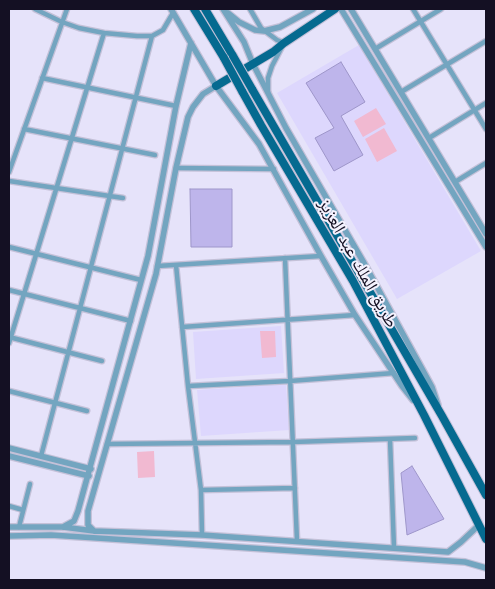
<!DOCTYPE html>
<meta charset="utf-8">
<style>
body{margin:0}
#map{position:relative;width:495px;height:589px;overflow:hidden;background:#e6e3fa;font-family:Inter,sans-serif}
canvas{display:block}
.frame{position:absolute;inset:0;border:10px solid #141023;pointer-events:none}
</style>
<div id="map">
<canvas width="495" height="589"></canvas>
<div class="frame"></div>
</div>
<script>
const ctx = document.querySelector('canvas').getContext('2d');
ctx.lineJoin = 'round';
function paint(path, color) { ctx.fillStyle = color; ctx.fill(path, 'evenodd'); }
const poly = rows => new Path2D(rows.map(r => 'M' + r).join(''));
function strokePath(path, color, width, dash) { ctx.strokeStyle = color; ctx.lineWidth = width; ctx.lineCap = dash ? 'butt' : 'round'; ctx.setLineDash(dash || []); ctx.stroke(path); }
function write(font, color, halo, rows, align = 'center') {
  ctx.font = font + ' Inter,"Noto Naskh Arabic",sans-serif'; ctx.lineWidth = 4; ctx.setLineDash([]); ctx.textBaseline = 'middle'; ctx.strokeStyle = halo; ctx.fillStyle = color; for (const [text, x, y, turn = 0] of rows) {
    ctx.save(); ctx.translate(x, y); ctx.rotate((+turn || 0) * Math.PI / 180); ctx.textAlign = isNaN(turn) ? turn : align; if (halo) ctx.strokeText(text, 0, 0); ctx.fillText(text, 0, 0); ctx.restore();
  }
}
paint(poly([
 [359,45,481,251,397,299,277,93],
 [281,326,284,373,196,379,193,332],
 [286,384,289,430,201,436,197,390]
]), '#ddd7fd');
paint(poly([
 [376,108,386,124,363,137,354,121],
 [384,128,397,151,377,162,365,139],
 [260,331,275,331,276,357,262,358],
 [154,451,155,477,138,478,137,452]
]), '#f1b9d1');
const building = poly([
 [341,62,365,102,341,116,363,155,334,171,315,138,334,128,306,83,341,62],
 [190,189,232,189,232,247,191,247,190,189],
 [412,466,444,519,407,535,401,473,412,466]
]);
paint(building, '#beb5eb');
strokePath(building, '#9e96ca', 1);
const minor = poly([
 [35,9,62,22,79,28,104,33,137,36,152,36,163,30,173,13],
 [250,9,261,28,277,40,284,43,272,66,268,78,268,92],
 [413,9,486,129],
 [375,49,441,9],
 [42,78,176,106],
 [401,92,486,41],
 [24,129,155,155],
 [429,138,486,103],
 [176,168,274,169],
 [9,172,67,9],
 [9,181,123,198],
 [455,182,486,163],
 [9,247,141,280],
 [285,258,297,541],
 [176,265,188,386,201,490,202,535],
 [157,266,321,256],
 [9,290,131,321],
 [182,327,355,315],
 [9,337,102,361],
 [9,343,104,33],
 [188,386,290,381,394,373],
 [9,391,87,411],
 [390,439,394,548],
 [107,444,293,442,415,438],
 [41,456,152,36],
 [201,490,295,488],
 [9,506,23,510],
 [19,527,30,484]
]);
const tertiary = poly([
 [171,9,216,86,259,144,321,256,355,315,402,386,413,400],
 [223,9,244,42,253,64,286,128,364,263,432,387,438,405],
 [341,9,486,247],
 [351,9,486,234],
 [228,13,239,22,255,30,264,31,280,27,313,9],
 [9,448,91,469],
 [9,456,89,476],
 [9,527,63,527,94,531,202,535,448,552,461,542,479,525],
 [63,527,74,521,78,511,148,256,176,106,191,43],
 [94,531,88,525,88,511,156,274,176,168,188,117,193,107,203,94,216,86],
 [9,536,51,535,465,562,486,568]
]);
const primary = poly([
 [194,9,224,58],
 [205,9,233,56],
 [216,86,273,52,284,43,335,9],
 [252,89,442,416,486,495],
 [242,91,261,125,353,281,424,415,486,539]
]);
strokePath(minor, '#c4c1d8', 7);
strokePath(tertiary, '#c4c1d8', 8);
strokePath(primary, '#c4c1d8', 10);
strokePath(minor, '#73a5c0', 4.5);
strokePath(tertiary, '#73a5c0', 5.5);
strokePath(primary, '#056a90', 8);
const primaryBridge = poly([
 [233,56,252,89],
 [224,58,242,91]
]);
strokePath(primaryBridge, '#c4c1d8', 10, []);
strokePath(primaryBridge, '#056a90', 8);
write('18px', '#141023', '#f4f2fe', [
 ["طريق الملك عبد العزيز",358,263,61]
]);
</script>
